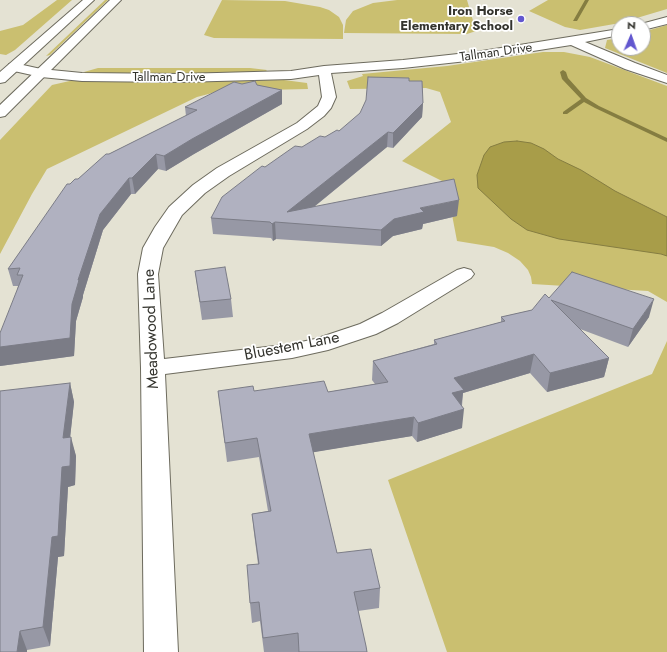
<!DOCTYPE html>
<style>
body{margin:0}
#map{position:relative;width:667px;height:652px;overflow:hidden;background:#e4e2d3;font-family:Jost,sans-serif}
canvas{display:block}
.north{position:absolute;left:611px;top:16px;width:40px;height:40px;box-sizing:border-box;background:#fff;border:1px solid #adadab;border-radius:50%;rotate:2deg;font-size:11px;font-weight:700;line-height:16px;text-align:center;color:#33332d}
.north::after{content:'';display:block;margin:auto;width:14px;height:18px;background:#6257cf;clip-path:polygon(50% 0,100% 100%,50% 72%,0 100%)}
</style>
<div id="map">
<canvas width="667" height="652"></canvas>
<div class="north">N</div>
</div>
<script>
const ctx = document.querySelector('canvas').getContext('2d');
ctx.lineJoin = 'round';
function paint(path, color) { ctx.fillStyle = color; ctx.fill(path, 'evenodd'); }
const poly = rows => new Path2D(rows.map(r => 'M' + r).join(''));
function strokePath(path, color, width, dash) { ctx.strokeStyle = color; ctx.lineWidth = width; ctx.lineCap = dash ? 'butt' : 'round'; ctx.setLineDash(dash || []); ctx.stroke(path); }
function write(font, color, halo, rows, align = 'center') {
  ctx.font = font + ' Jost,sans-serif'; ctx.lineWidth = 3.5; ctx.setLineDash([]); ctx.textBaseline = 'middle'; ctx.strokeStyle = halo; ctx.fillStyle = color; for (const [text, x, y, turn = 0] of rows) {
    ctx.save(); ctx.translate(x, y); ctx.rotate((+turn || 0) * Math.PI / 180); ctx.textAlign = isNaN(turn) ? turn : align; if (halo) ctx.strokeText(text, 0, 0); ctx.fillText(text, 0, 0); ctx.restore();
  }
}
paint(poly([
 [57,0,72,0,15,50,6,55,0,54,0,31,23,25],
 [105,0,108,0,50,55,46,56],
 [222,0,285,1,320,7,329,10,339,17,343,25,343,39,214,38,204,35],
 [397,0,467,0,476,31,467,34,344,33,346,20,353,11,373,3],
 [548,0,667,0,667,9,620,23,580,30,565,27,529,11],
 [667,25,667,73,605,48,607,40,619,38,619,48,643,48,643,32],
 [543,52,564,52,590,57,667,86,667,302,648,291,532,284,531,277,528,270,520,261,508,253,494,247,457,241,446,183,402,161,451,122,440,92,426,88,350,89,347,81,363,76,362,74,447,66],
 [98,68,250,68,267,70,264,73,204,76,85,73,84,72],
 [74,80,174,81,284,80,307,83,308,89,220,91,197,97,47,169,32,194,0,254,0,140,52,85],
 [667,341,667,652,447,652,388,480,652,374]
]), '#cabf70');
const water = poly([
 [517,141,531,143,544,149,558,159,581,170,615,191,667,217,667,256,661,254,559,239,527,230,511,219,478,188,477,175,484,155,490,147,504,142,517,141]
]);
paint(water, '#a89d49');
strokePath(water, '#857d41', 1);
paint(poly([
 [585,0,589,0,577,21,573,21,585,0],
 [563,70,566,72,568,78,586,98,599,106,667,138,667,142,595,108,584,102,567,114,563,114,563,112,581,99,562,79,560,72,563,70]
]), '#857d41');
const minor = poly([
 [667,17,667,24,643,30,643,24,641,24,667,17],
 [619,29,619,35,585,42,635,63,667,75,667,83,625,69,571,45,476,60,403,68,331,73,336,97,331,108,324,116,307,129,229,176,205,193,182,215,163,248,158,274,164,359,292,344,315,339,360,324,382,313,457,270,464,268,471,270,474,274,471,278,398,323,376,334,328,350,292,358,165,374,178,652,144,652,141,368,138,274,143,248,155,227,169,207,193,185,217,168,297,123,318,106,322,97,319,75,291,79,180,82,82,81,41,77,14,71,9,70,8,67,9,64,14,63,41,69,82,73,180,74,291,71,324,66,403,60,476,52,619,29]
]);
const major = poly([
 [83,0,94,0,5,82,0,83,0,72,83,0],
 [110,0,121,0,5,116,0,117,0,105,110,0]
]);
strokePath(minor, '#6d6b5e', 2);
strokePath(major, '#6d6b5e', 2);
paint(minor, '#fff');
paint(major, '#fff');
paint(poly([
 [409,81,423,103,422,117,393,148,387,147,314,207,457,216,423,224,422,229,393,236,381,246,276,239,273,241,271,238,213,234,211,218,265,167,302,147,339,131],
 [242,84,257,85,282,90,282,104,194,154,166,171,158,169,135,194,131,194,103,230,83,295,83,297,76,321,74,356,0,366,18,286,13,286,8,269,70,184,78,179,109,154,186,116,185,107],
 [195,271,231,299,233,317,202,320],
 [549,298,649,317,628,347,580,329,609,358,604,377,547,392,530,373,463,393,462,406,462,428,417,442,412,436,313,452,337,553,380,588,379,608,358,611,367,652,264,652,260,621,252,623,250,603,258,564,254,533,252,514,268,511,259,457,227,462,218,391,328,392,375,384,372,380,373,361,434,344,434,340,501,322,501,317,532,310],
 [70,383,74,402,70,437,76,456,75,485,68,487,64,556,58,557,50,646,27,650,27,652,0,652]
]), '#9798a5');
paint(poly([
 [282,90,282,104,194,154,166,171,164,156,192,139],
 [423,103,422,117,393,148,393,133],
 [388,132,387,147,294,223,287,212],
 [156,154,158,169,135,194,132,178],
 [129,178,131,194,103,230,83,295,83,297,76,321,74,356,0,366,0,347,72,304,78,280,100,214],
 [459,200,457,216,423,224,422,229,393,236,381,246,381,230,394,219,420,208],
 [275,222,276,239,273,241,272,224],
 [654,299,649,317,628,347,633,329],
 [534,354,530,373,463,393,461,408,450,412,454,378],
 [609,358,604,377,547,392,550,373],
 [70,383,74,402,68,457,63,438],
 [464,409,462,428,417,442,418,423],
 [414,417,412,436,309,453,309,434],
 [71,437,76,456,75,485,68,487,64,556,58,557,50,646,43,627,52,537,62,467],
 [20,631,27,650,27,652,17,652]
]), '#7b7c86');
const building = poly([
 [368,77,409,78,409,81,422,81,423,103,393,133,388,132,287,212,454,179,459,200,420,208,424,212,394,219,381,230,275,222,272,224,270,222,211,218,222,197,262,166,265,167,295,146,302,147,320,136,325,137,337,130,339,131,360,113,366,100,368,77],
 [255,81,257,85,282,90,192,139,164,156,156,154,132,178,129,178,100,214,78,280,79,280,72,304,70,338,0,347,0,333,23,275,17,275,20,268,8,269,67,184,70,184,75,179,78,179,106,154,109,154,197,110,185,107,234,82,242,84,255,81],
 [225,267,231,299,200,302,195,271,225,267],
 [572,272,654,299,633,329,551,300,609,358,550,373,534,354,454,378,464,390,452,393,464,409,418,423,414,417,309,434,337,553,371,549,380,588,354,592,366,646,367,652,299,652,298,633,263,638,259,602,250,603,247,565,259,564,252,514,271,511,257,438,225,443,218,391,253,386,254,391,324,381,328,392,388,382,373,361,437,344,434,340,505,321,501,317,532,310,545,294,549,298,572,272],
 [70,383,63,438,71,437,70,466,62,467,58,536,52,537,43,627,20,631,17,652,0,652,0,391,70,383]
]);
paint(building, '#b0b1c0');
strokePath(building, '#7b7c86', 1);
for (const [x, y, r, color] of [
 [521,19,4,"#6257cf"]
]) { const dot = new Path2D(); dot.arc(x, y, r, 0, 2 * Math.PI); ctx.fillStyle = color; ctx.fill(dot); strokePath(dot, '#fff', 1.5); }
write('bold 13px', '#33332d', '#fff', [
 ["Iron Horse",513,12],
 ["Elementary School",513,27]
], 'right');
write('13px', '#33332d', '#fff', [
 ["Tallman Drive",496,53,-8],
 ["Tallman Drive",169,78]
]);
write('16px', '#33332d', '#fff', [
 ["Meadowood Lane",152,329,-92],
 ["Bluestem Lane",292,347,-11]
]);
</script>
